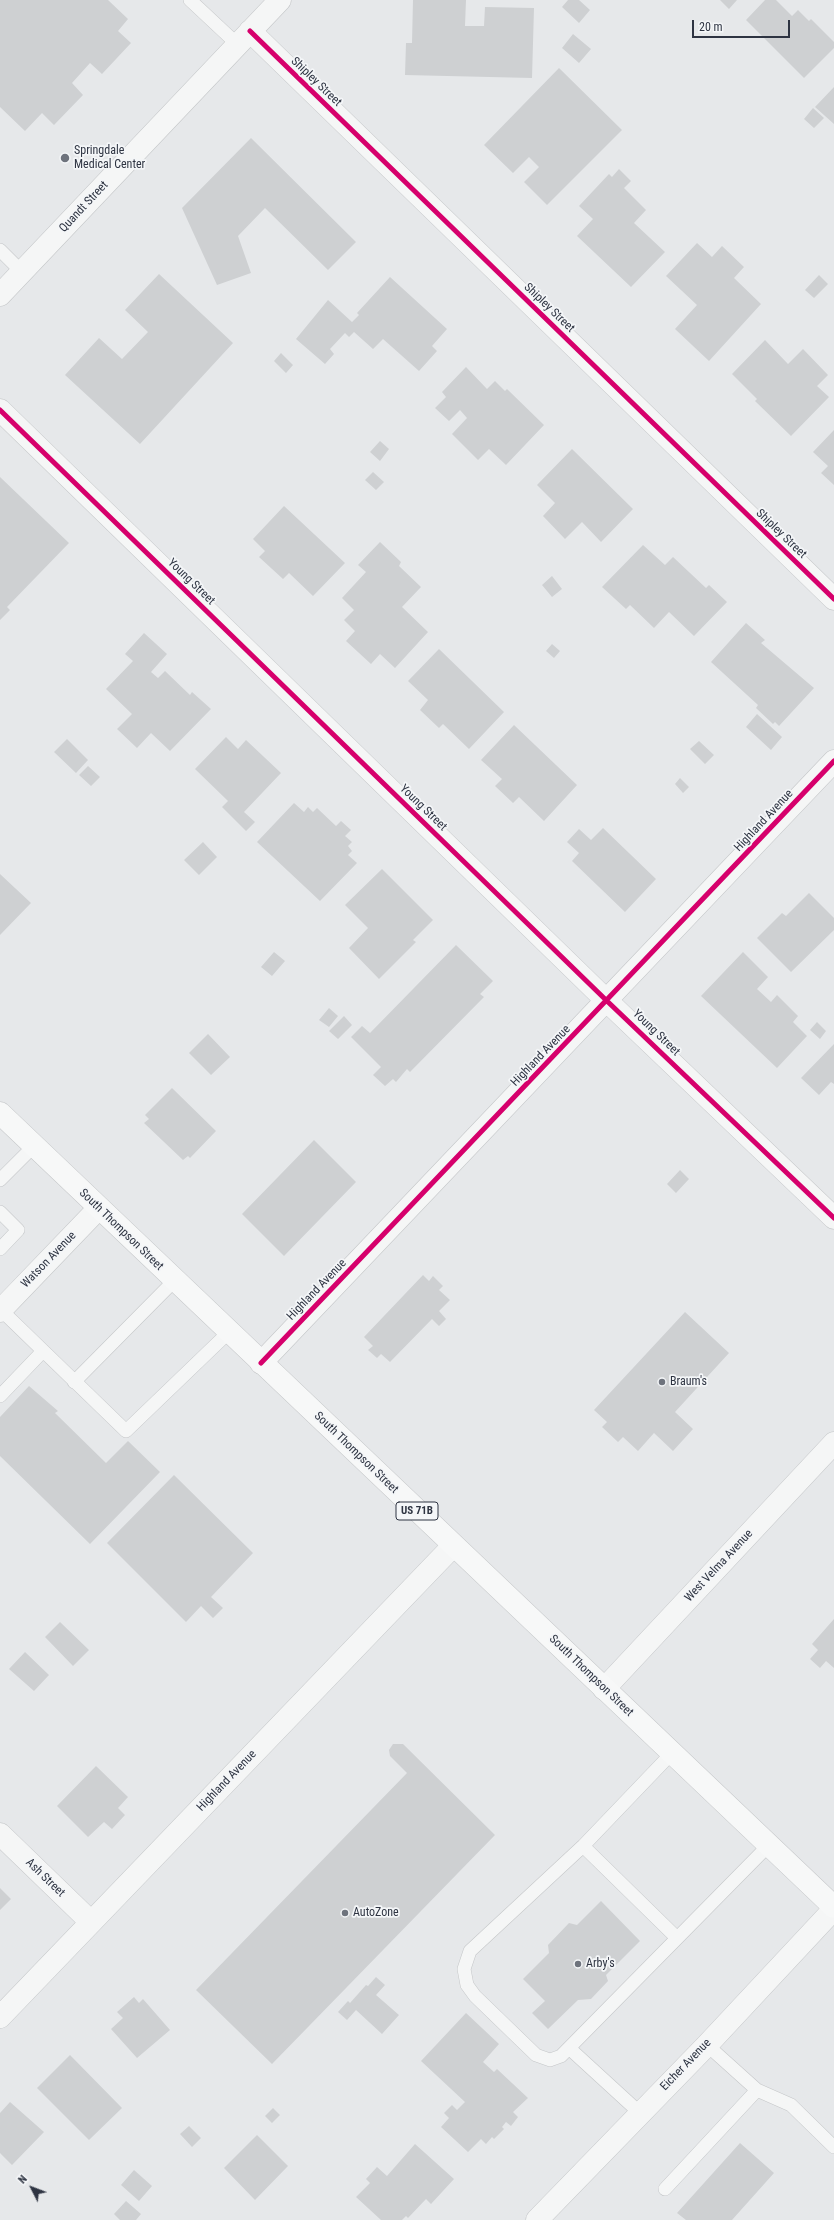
<!DOCTYPE html>
<style>
body{margin:0}
#map{position:relative;width:834px;height:2220px;overflow:hidden;background:#e6e8ea;font-family:"Roboto Condensed",sans-serif}
canvas{display:block}
.north{position:absolute;left:12px;top:2168px;width:40px;height:40px;-webkit-text-stroke:3px #f4f6f8;paint-order:stroke;rotate:312deg;font-size:11px;font-weight:700;line-height:16px;text-align:center;color:#2e3442}
.north::after{content:'';display:block;margin:auto;width:14px;height:18px;background:#2e3442;clip-path:polygon(50% 0,100% 100%,50% 72%,0 100%)}
.scale{position:absolute;left:692px;top:20px;width:98px;height:18px;box-sizing:border-box;border:2px solid #2e3442;border-top:0;padding-left:5px;font-size:12px;line-height:14px;white-space:nowrap;color:#2e3442;-webkit-text-stroke:3px #f4f6f8;paint-order:stroke}
</style>
<div id="map">
<canvas width="834" height="2220"></canvas>
<div class="north">N</div>
<div class="scale">20 m</div>
</div>
<script>
const ctx = document.querySelector('canvas').getContext('2d');
ctx.lineJoin = 'round';
function paint(path, color) { ctx.fillStyle = color; ctx.fill(path, 'evenodd'); }
const poly = rows => new Path2D(rows.map(r => 'M' + r).join(''));
function strokePath(path, color, width, dash) { ctx.strokeStyle = color; ctx.lineWidth = width; ctx.lineCap = dash ? 'butt' : 'round'; ctx.setLineDash(dash || []); ctx.stroke(path); }
function write(font, color, halo, rows, align = 'center') {
  ctx.font = font + ' "Roboto Condensed",sans-serif'; ctx.lineWidth = 3.5; ctx.setLineDash([]); ctx.textBaseline = 'middle'; ctx.strokeStyle = halo; ctx.fillStyle = color; for (const [text, x, y, turn = 0] of rows) {
    ctx.save(); ctx.translate(x, y); ctx.rotate((+turn || 0) * Math.PI / 180); ctx.textAlign = isNaN(turn) ? turn : align; if (halo) ctx.strokeText(text, 0, 0); ctx.fillText(text, 0, 0); ctx.restore();
  }
}
paint(poly([
 [0,0,108,0,128,19,118,31,131,43,102,74,90,63,72,83,83,95,54,125,42,113,25,131,0,107],
 [413,0,466,0,465,26,484,26,485,7,534,8,532,78,405,75,406,43,412,43],
 [568,0,579,0,590,10,579,23,562,7],
 [720,0,737,0,729,9],
 [765,0,776,0,792,16,798,10,809,21,811,19,834,42,834,48,804,78,746,20],
 [573,34,591,49,579,63,562,48],
 [559,68,622,130,547,205,524,182,539,167,529,157,513,173,484,145],
 [834,87,834,124,815,107],
 [813,108,824,118,814,128,804,119],
 [251,138,356,242,328,270,265,208,238,236,251,273,217,285,182,208],
 [619,169,631,181,624,188,646,210,634,223,665,252,631,287,577,236,593,219,579,206,609,174,612,177],
 [697,243,712,257,722,246,744,267,734,278,761,304,709,361,675,329,697,305,666,276],
 [159,274,233,343,140,444,65,375,99,338,122,359,148,332,125,310],
 [819,275,828,284,814,298,805,290],
 [390,277,447,329,432,346,437,351,419,371,383,339,373,349,354,332,349,337,345,333,330,349,334,354,325,364,296,339,328,300,352,322,359,315,357,313],
 [765,340,788,364,803,349,828,375,817,386,829,397,791,436,755,401,757,399,732,374],
 [281,353,293,365,286,373,274,361],
 [466,367,487,389,495,381,505,391,507,389,544,425,506,465,489,449,478,460,452,434,467,418,460,410,449,421,435,408,446,397,442,392],
 [834,430,834,485,821,473,828,466,813,452],
 [380,441,389,449,380,461,370,452],
 [572,449,633,509,601,542,582,522,565,539,543,516,555,503,537,485],
 [373,472,384,482,376,490,365,480],
 [0,477,69,543,7,607,10,610,0,620],
 [284,506,345,563,313,596,289,573,283,579,259,557,265,551,253,539],
 [380,542,401,562,399,566,421,587,402,607,428,632,395,668,380,654,371,664,346,641,355,631,344,620,354,610,342,598,366,572,358,565],
 [643,545,665,565,673,557,706,588,709,585,727,602,694,636,669,612,654,628,630,605,626,609,602,587],
 [552,576,562,589,552,597,542,585],
 [746,623,765,640,761,643,814,688,779,726,775,722,773,724,756,708,758,705,711,662],
 [144,633,167,654,151,672,158,678,165,671,190,695,192,692,211,709,170,751,151,733,137,748,117,729,132,714,106,689,133,661,125,654],
 [552,644,560,651,554,658,546,651],
 [439,649,504,712,469,749,443,724,439,728,420,710,428,700,408,681],
 [757,714,782,737,771,750,746,727],
 [514,725,577,785,544,821,519,797,513,803,495,786,502,779,481,760],
 [226,737,238,749,246,740,281,773,244,812,255,822,246,831,222,807,228,801,195,769],
 [67,739,88,760,76,773,54,752],
 [699,741,714,755,705,764,690,749],
 [88,766,100,777,91,786,79,775],
 [680,778,689,787,683,793,675,784],
 [294,803,304,812,308,807,313,812,317,808,336,826,341,821,351,830,345,836,352,842,348,846,352,851,348,855,357,863,320,901,257,842],
 [603,828,656,879,625,912,572,861,579,853,567,842,579,829,591,840],
 [203,842,217,857,199,875,184,860],
 [382,869,433,920,413,940,416,942,379,979,349,948,368,928,345,905],
 [0,874,31,903,0,935],
 [809,893,834,918,834,930,791,972,757,938,782,913,786,916],
 [456,945,493,981,480,994,484,997,410,1072,407,1069,396,1082,393,1079,385,1086,373,1075,381,1067,351,1037,362,1026,370,1033],
 [274,952,285,961,272,976,261,967],
 [743,952,768,977,757,989,771,1002,777,995,798,1016,793,1022,807,1036,777,1068,701,996],
 [329,1008,338,1016,329,1027,319,1020],
 [344,1016,352,1025,338,1039,329,1031],
 [817,1022,826,1031,820,1039,810,1030],
 [208,1034,230,1057,211,1075,189,1053],
 [834,1044,834,1084,831,1082,819,1095,801,1078],
 [172,1088,216,1131,190,1158,188,1156,183,1160,144,1123,149,1119,145,1115],
 [314,1140,356,1182,284,1256,242,1214],
 [680,1170,689,1179,676,1193,667,1184],
 [423,1275,429,1281,433,1276,443,1286,439,1290,450,1300,439,1311,446,1319,439,1326,432,1319,390,1362,381,1354,377,1358,368,1350,373,1346,364,1337],
 [685,1312,729,1353,675,1412,693,1429,673,1451,654,1433,638,1451,623,1437,618,1442,602,1427,607,1422,594,1410],
 [29,1386,58,1411,55,1413,106,1463,128,1441,160,1472,90,1544,0,1456,0,1417],
 [174,1475,253,1553,211,1597,223,1608,213,1618,201,1606,186,1622,107,1543],
 [834,1619,834,1668,826,1661,820,1668,810,1659,818,1650,812,1644],
 [60,1622,89,1650,73,1666,45,1637],
 [25,1652,49,1675,34,1691,9,1669],
 [393,1744,403,1744,495,1835,272,2064,196,1990,407,1773,390,1756,389,1750],
 [96,1766,128,1797,118,1808,125,1815,112,1829,104,1822,88,1837,57,1806],
 [0,1888,11,1899,0,1910],
 [601,1901,640,1941,606,1975,608,1981,591,1999,578,2000,548,2029,532,2013,545,2001,523,1979,549,1953,548,1945,569,1923,577,1925],
 [376,1977,385,1985,376,1995,399,2015,382,2034,356,2010,347,2020,338,2012,348,2001,350,2003,366,1985,368,1986],
 [134,1997,139,2003,143,1999,170,2030,137,2058,111,2029,123,2018,117,2012],
 [466,2013,499,2044,483,2062,494,2072,497,2069,528,2098,513,2112,518,2117,511,2126,506,2122,502,2127,504,2129,494,2139,492,2137,486,2144,481,2139,468,2152,441,2127,449,2118,444,2113,452,2105,457,2110,465,2102,421,2061],
 [70,2055,122,2108,89,2140,37,2088],
 [10,2102,44,2132,12,2165,0,2153,0,2113],
 [273,2108,280,2115,272,2123,265,2116],
 [189,2126,201,2138,192,2147,180,2134],
 [257,2135,288,2166,255,2200,224,2168],
 [740,2143,774,2173,732,2220,686,2220,677,2213],
 [415,2144,454,2179,431,2204,426,2199,408,2218,406,2216,402,2220,381,2220,356,2197,370,2183,366,2179,377,2167,387,2176],
 [134,2170,152,2186,139,2201,121,2185],
 [126,2201,141,2214,136,2220,120,2220,114,2214]
]), '#ced0d2');
const service = poly([
 [190,0,237,44],
 [0,250,22,272],
 [0,1180,34,1146],
 [0,1212,18,1230,0,1249],
 [1,1310,126,1431,229,1332],
 [74,1382,174,1281],
 [0,1396,43,1351],
 [672,1753,583,1846,470,1951,464,1969,467,1985,475,1996,536,2055,550,2060,561,2056,769,1845],
 [583,1846,677,1938],
 [707,2045,757,2090,791,2105,834,2147],
 [569,2048,640,2113],
 [665,2189,757,2090]
]);
const minor = poly([
 [250,31,834,599],
 [0,295,280,0],
 [0,410,607,1001,834,1218],
 [0,1311,98,1209],
 [261,1363,834,761],
 [604,1689,834,1443],
 [0,1834,91,1922],
 [0,2017,453,1546],
 [537,2220,707,2045,834,1909]
]);
const primary = poly([
 [0,1113,834,1907]
]);
strokePath(service, '#c4c6c8', 14);
strokePath(minor, '#c4c6c8', 23);
strokePath(primary, '#c3c5c7', 23);
strokePath(service, '#f5f6f6', 13);
strokePath(minor, '#f5f6f6', 22);
strokePath(primary, '#f7f8f8', 22);
strokePath(poly([
 [250,31,834,599],
 [0,410,607,1001,834,1218],
 [261,1363,834,761]
]), '#d6006c', 5);
for (const [x, y, r, color] of [
 [65,158,5,"#6e737d"],
 [662,1382,4,"#6e737d"],
 [345,1913,4,"#6e737d"],
 [578,1964,4,"#6e737d"]
]) { const dot = new Path2D(); dot.arc(x, y, r, 0, 2 * Math.PI); ctx.fillStyle = color; ctx.fill(dot); strokePath(dot, '#f4f6f8', 1.5); }
for (const [x, y, w] of [
 [417,1511,42]
]) { const box = new Path2D(); box.roundRect(x - w / 2, y - 9, w, 18, 3); ctx.fillStyle = '#f4f6f8'; ctx.fill(box); strokePath(box, '#2e3442', 1); }
write('bold 11px', '#2e3442', null, [
 ["US 71B",417,1511]
]);
write('12px', '#2e3442', '#f4f6f8', [
 ["Shipley Street",316,82,44],
 ["Quandt Street",84,207,-47],
 ["Shipley Street",549,308,44],
 ["Shipley Street",781,534,44],
 ["Young Street",191,582,44],
 ["Young Street",423,808,44],
 ["Highland Avenue",764,821,-47],
 ["Young Street",656,1033,44],
 ["Highland Avenue",541,1056,-46],
 ["South Thompson Street",121,1230,44],
 ["Watson Avenue",49,1260,-46],
 ["Highland Avenue",317,1290,-46],
 ["South Thompson Street",356,1453,44],
 ["West Velma Avenue",719,1566,-47],
 ["South Thompson Street",591,1676,44],
 ["Highland Avenue",227,1781,-46],
 ["Ash Street",45,1878,44],
 ["Eicher Avenue",686,2065,-46]
]);
write('12px', '#2e3442', '#f4f6f8', [
 ["Springdale",74,151],
 ["Medical Center",74,165],
 ["Braum's",670,1382],
 ["AutoZone",353,1913],
 ["Arby's",586,1964]
], 'left');
</script>
